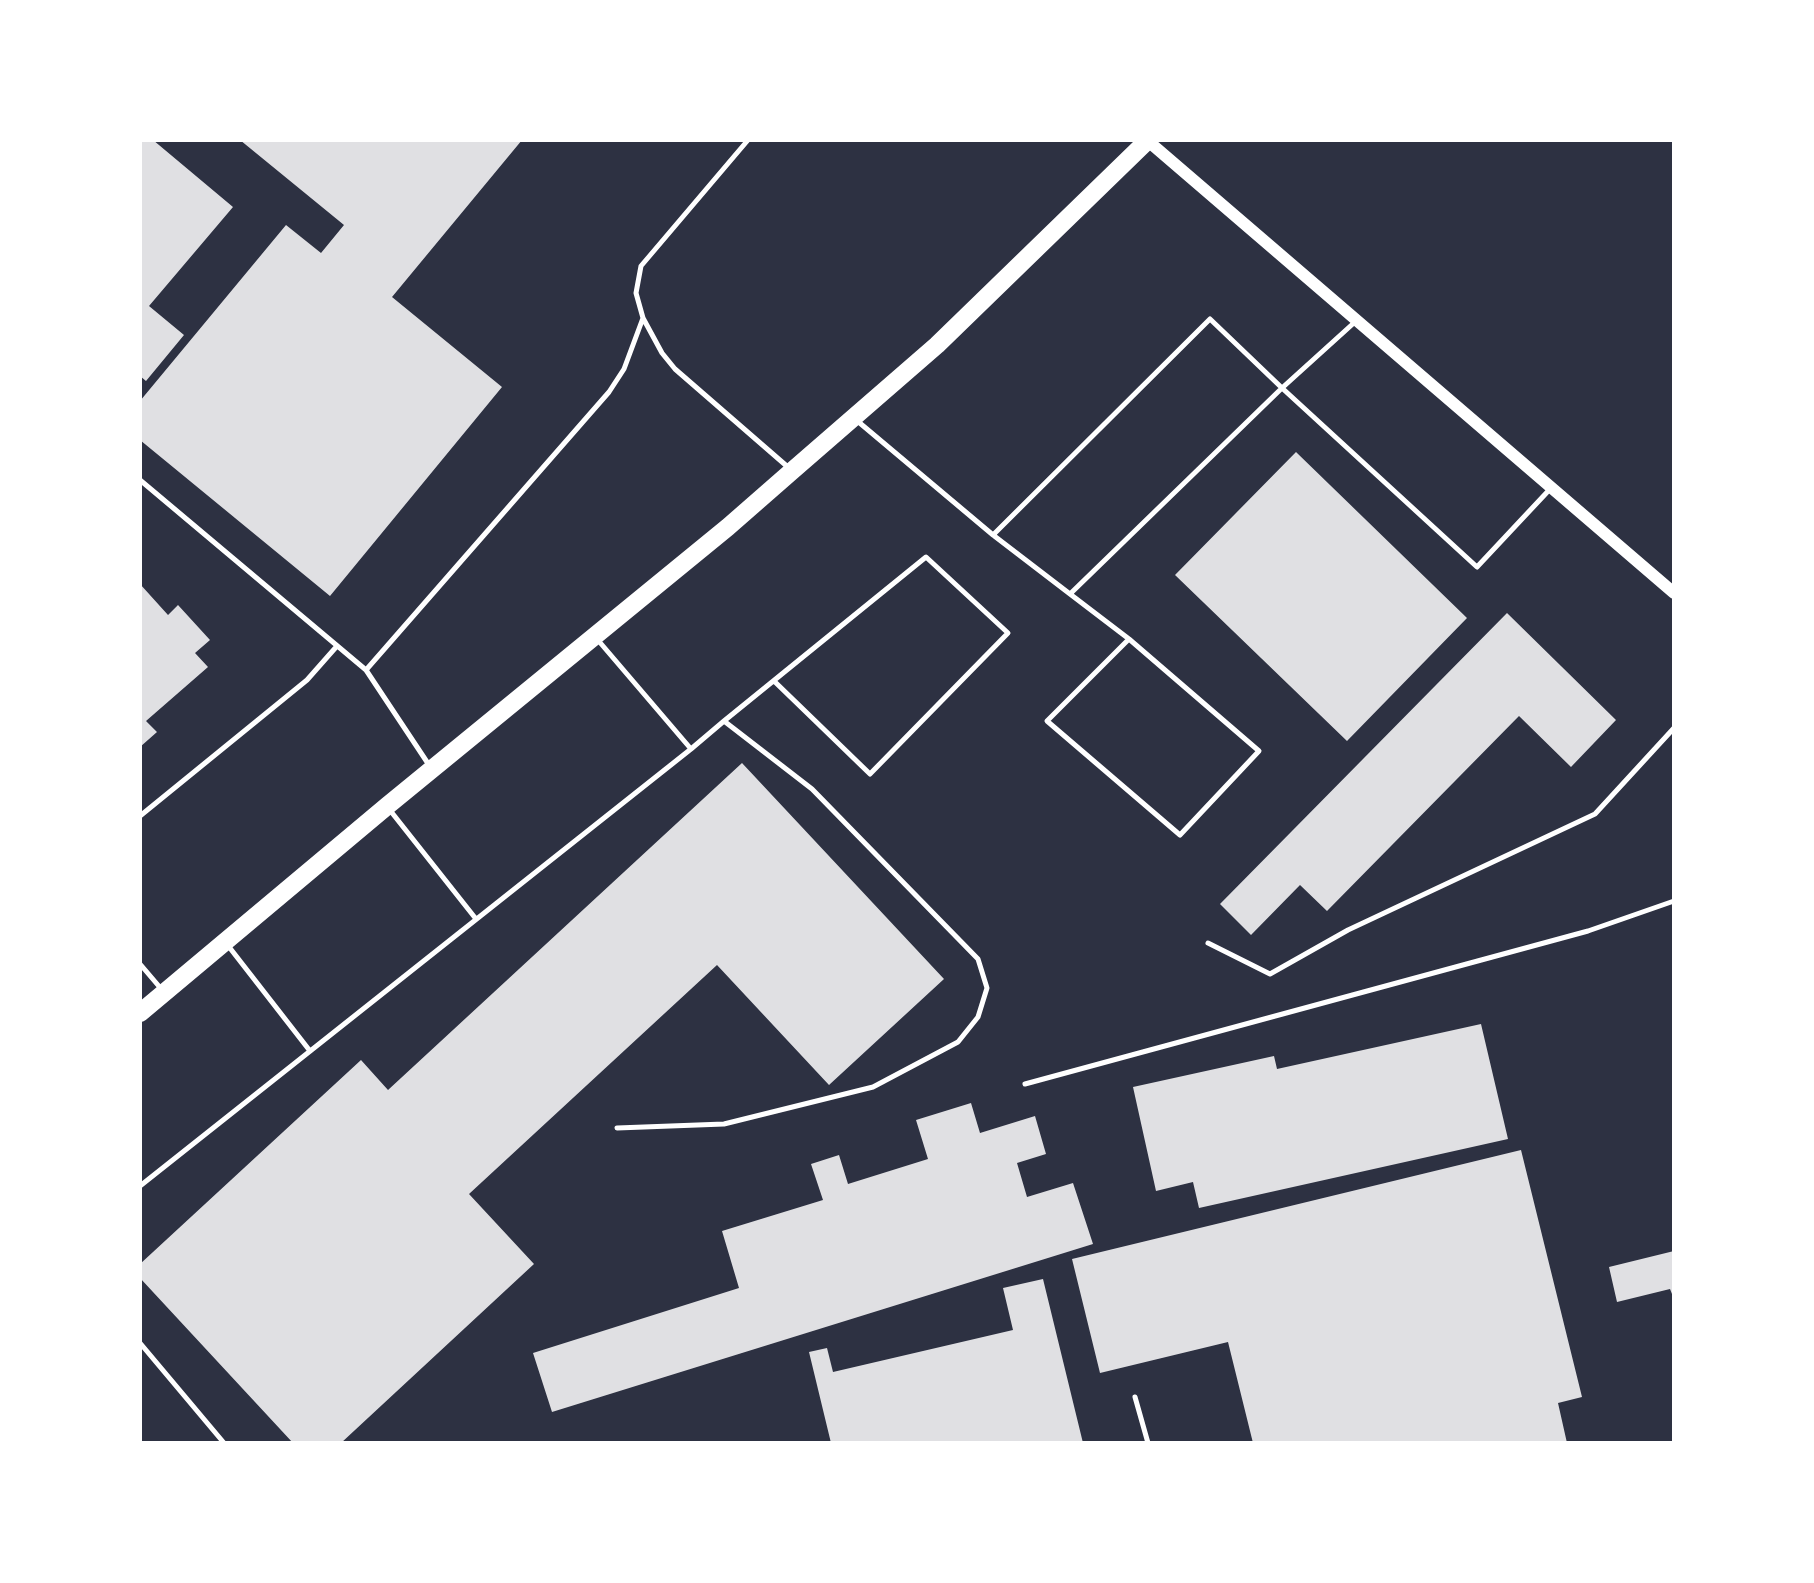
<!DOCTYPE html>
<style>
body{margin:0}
#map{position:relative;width:1814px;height:1583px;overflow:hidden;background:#2d3142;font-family:"Roboto Condensed",sans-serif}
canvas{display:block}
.frame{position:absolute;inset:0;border:142px solid #fff;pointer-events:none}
</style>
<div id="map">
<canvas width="1814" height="1583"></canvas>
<div class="frame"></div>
</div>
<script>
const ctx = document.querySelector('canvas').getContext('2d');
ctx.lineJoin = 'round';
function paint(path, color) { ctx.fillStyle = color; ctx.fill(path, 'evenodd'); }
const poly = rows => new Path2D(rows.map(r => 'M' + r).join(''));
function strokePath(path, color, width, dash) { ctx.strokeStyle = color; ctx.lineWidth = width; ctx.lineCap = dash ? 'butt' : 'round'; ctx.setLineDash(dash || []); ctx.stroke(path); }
paint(poly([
 [140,140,153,140,233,207,149,306,184,335,146,381,140,376],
 [240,140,522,140,392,297,502,387,330,596,140,440,140,401,286,225,321,253,344,225],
 [1296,452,1467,618,1347,741,1175,575],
 [140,584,168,615,178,605,210,640,195,653,208,667,146,721,157,732,140,747],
 [1507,613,1616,720,1571,767,1519,716,1327,911,1300,885,1251,935,1220,904],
 [742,763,944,979,829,1085,717,965,469,1194,534,1264,341,1443,293,1443,140,1278,140,1264,361,1060,388,1090],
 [1481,1024,1508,1139,1199,1208,1193,1182,1156,1191,1133,1087,1274,1056,1277,1069],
 [971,1103,980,1133,1035,1116,1046,1154,1017,1163,1027,1197,1073,1183,1093,1244,552,1412,533,1353,739,1288,722,1231,823,1200,811,1164,839,1155,848,1184,928,1159,916,1120],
 [1521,1150,1582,1397,1558,1403,1567,1443,1253,1443,1228,1342,1100,1373,1072,1259],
 [1674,1251,1674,1299,1670,1289,1617,1302,1609,1267],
 [1043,1279,1083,1443,831,1443,809,1352,827,1348,833,1372,1013,1330,1003,1288]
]), '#e0e0e3');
strokePath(poly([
 [748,140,641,266,636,293,643,318,662,353,675,369,789,468],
 [855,419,993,535,1070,594,1282,388,1356,321],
 [140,480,366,670,429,765],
 [993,535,1210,319,1282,388,1477,567,1551,488],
 [1070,594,1129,639,1259,751,1180,835,1047,721,1129,639],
 [366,670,609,392,624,369,643,318],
 [691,749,724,721,926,557,1008,633,870,774,774,681],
 [389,809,476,919],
 [140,816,307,680,337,646],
 [226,943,310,1051],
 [1208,943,1270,974,1348,930,1595,814,1674,728],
 [140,964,163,991],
 [1025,1084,1588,931,1674,901],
 [617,1128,724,1124,873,1087,958,1042,978,1017,987,988,978,959,812,789,724,721],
 [140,1186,691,749,597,639],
 [140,1343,224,1443],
 [1135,1397,1148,1443]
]), '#fff', 5);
strokePath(poly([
 [1148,141,1674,593]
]), '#fff', 12);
strokePath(poly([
 [140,1013,387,806,728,527,792,471,937,345,1148,140]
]), '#fff', 18);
</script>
